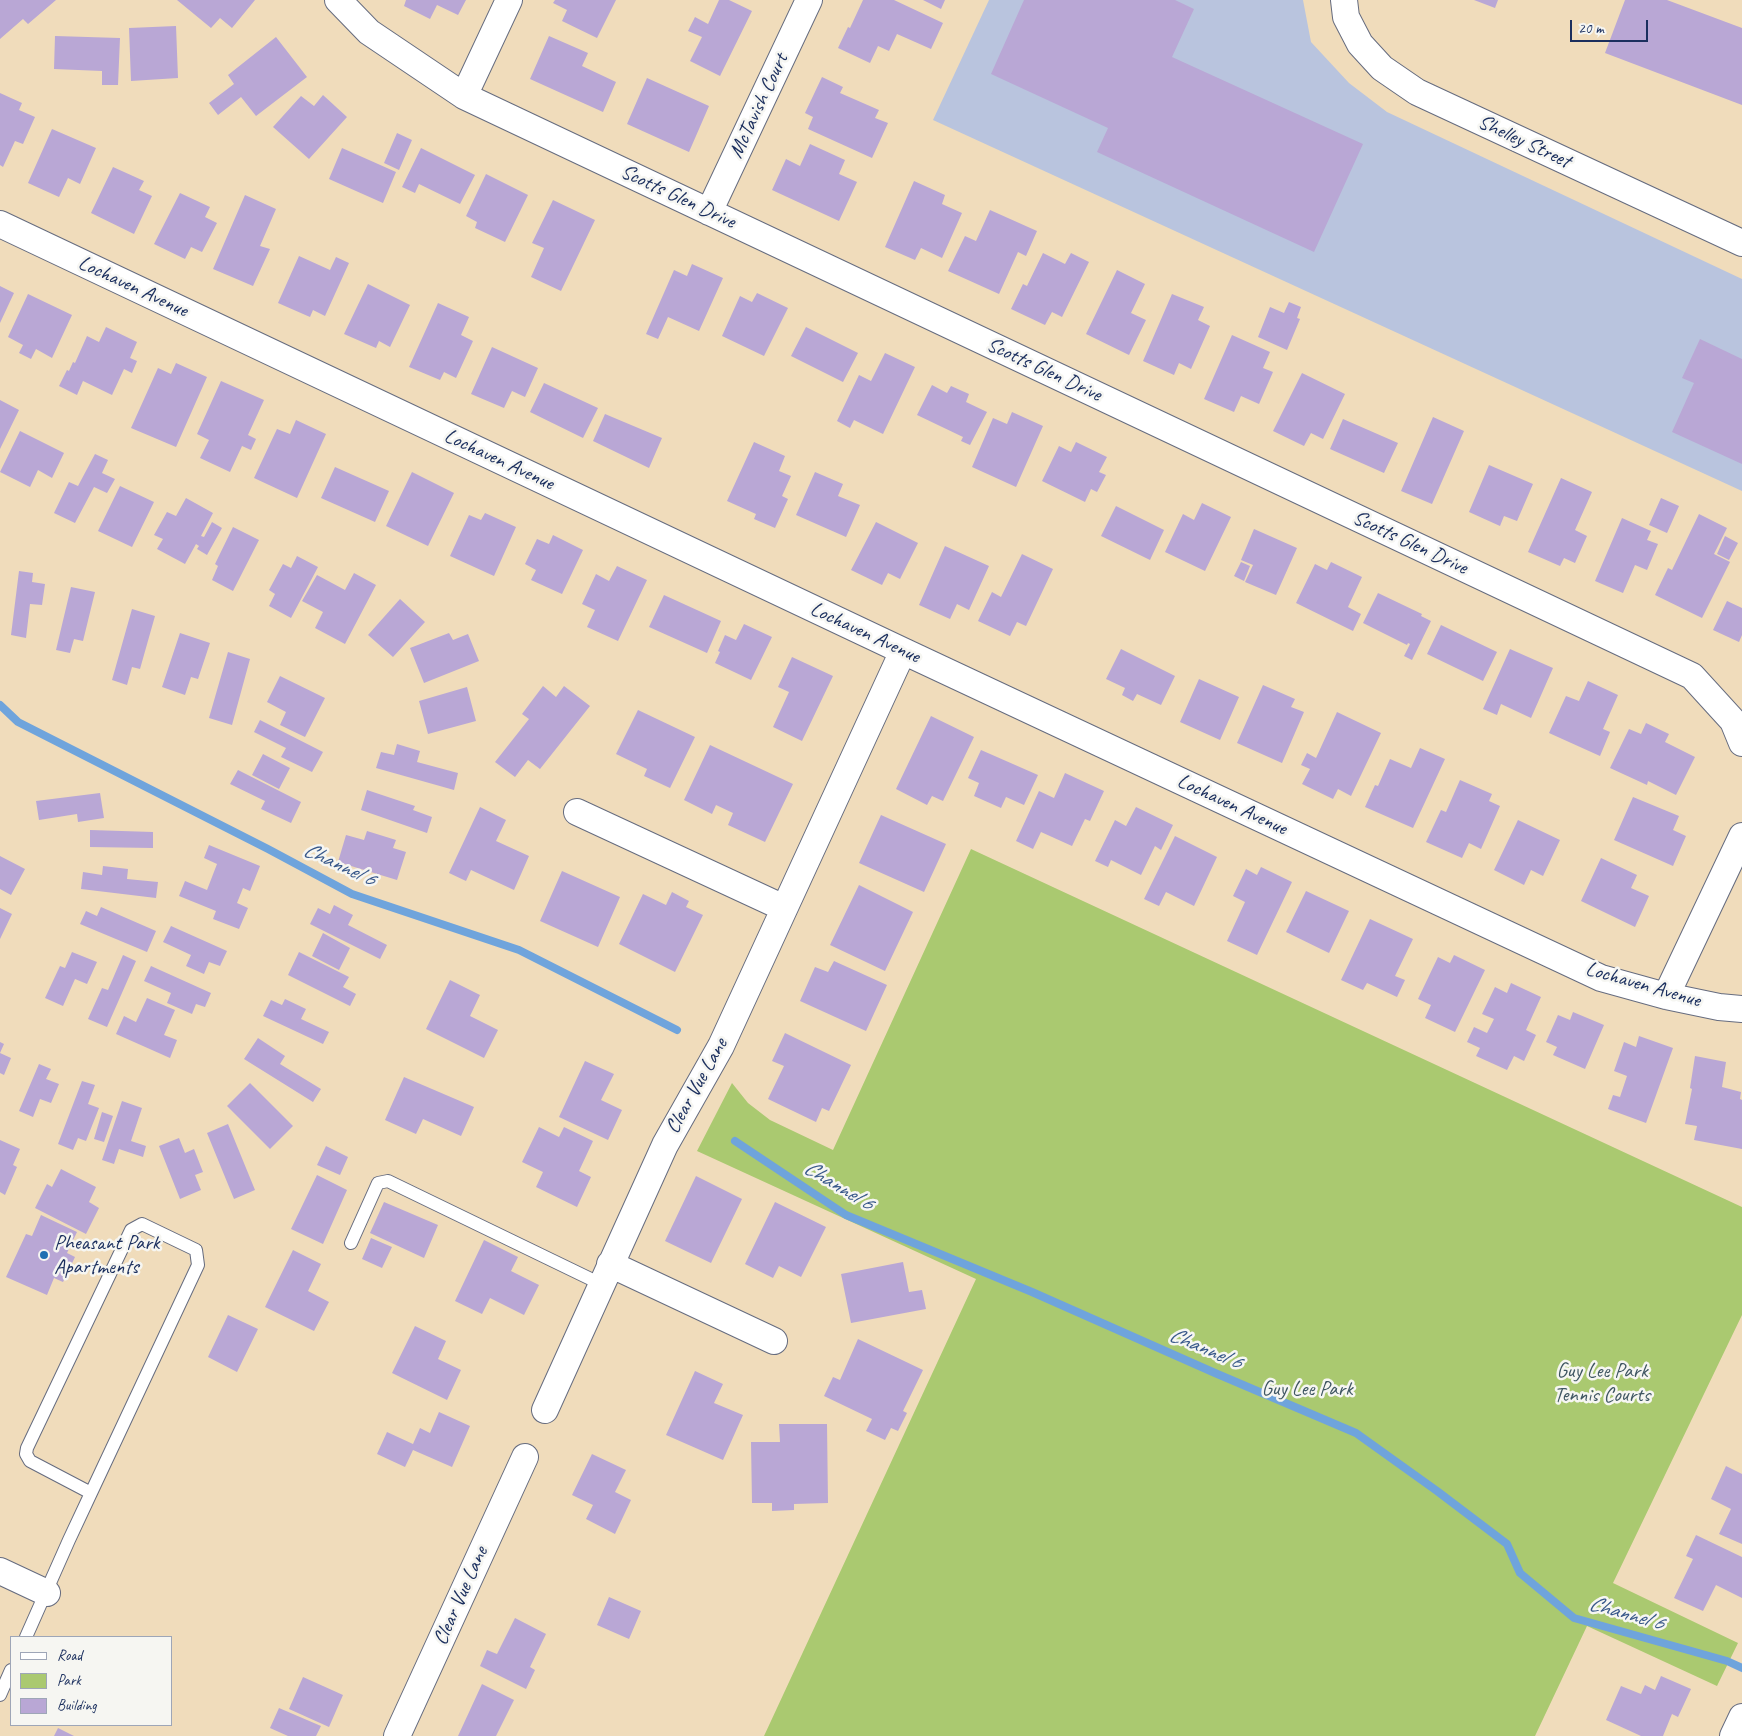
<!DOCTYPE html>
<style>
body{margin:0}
#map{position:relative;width:1742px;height:1736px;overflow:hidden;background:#f0dcbb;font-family:Caveat,sans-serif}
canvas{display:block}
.legend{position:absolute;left:10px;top:1636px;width:162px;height:90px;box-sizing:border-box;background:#f6f6f2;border:1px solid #9ea6b7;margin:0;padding:6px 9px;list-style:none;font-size:15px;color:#1b2f5e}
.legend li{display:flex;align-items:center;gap:10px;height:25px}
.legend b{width:25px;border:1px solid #9ea6b7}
.scale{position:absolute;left:1570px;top:20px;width:78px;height:22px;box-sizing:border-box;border:2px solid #1b2f5e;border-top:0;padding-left:6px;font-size:15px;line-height:18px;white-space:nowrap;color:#1b2f5e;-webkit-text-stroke:4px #f6f6f2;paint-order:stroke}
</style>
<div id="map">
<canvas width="1742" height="1736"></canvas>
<ul class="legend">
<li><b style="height:6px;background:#fff"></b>Road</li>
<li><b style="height:14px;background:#aac970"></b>Park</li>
<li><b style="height:14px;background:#b9a7d5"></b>Building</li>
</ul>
<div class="scale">20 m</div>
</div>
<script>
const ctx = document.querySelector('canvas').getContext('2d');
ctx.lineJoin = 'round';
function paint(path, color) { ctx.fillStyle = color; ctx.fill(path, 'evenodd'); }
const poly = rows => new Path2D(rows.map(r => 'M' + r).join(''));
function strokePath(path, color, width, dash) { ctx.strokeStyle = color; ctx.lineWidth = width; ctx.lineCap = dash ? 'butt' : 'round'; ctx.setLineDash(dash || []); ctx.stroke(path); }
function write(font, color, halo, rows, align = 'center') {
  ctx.font = font + ' Caveat,sans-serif'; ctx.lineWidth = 5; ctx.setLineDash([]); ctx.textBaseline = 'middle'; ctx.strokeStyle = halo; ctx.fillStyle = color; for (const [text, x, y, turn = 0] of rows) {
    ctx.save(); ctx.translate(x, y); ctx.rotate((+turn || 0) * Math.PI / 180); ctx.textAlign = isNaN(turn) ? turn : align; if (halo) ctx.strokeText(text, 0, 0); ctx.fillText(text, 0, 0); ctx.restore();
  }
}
paint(poly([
 [989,0,1303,0,1311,42,1349,83,1387,112,1742,279,1742,491,933,120]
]), '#b9c4de');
paint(poly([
 [971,849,1742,1207,1742,1315,1613,1583,1738,1643,1717,1686,1587,1626,1535,1736,764,1736,976,1279,697,1151,732,1083,748,1103,770,1120,833,1150]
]), '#aac970');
strokePath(poly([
 [0,705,18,722,268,849,352,894,519,950,677,1030],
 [735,1141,846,1215,1032,1292,1215,1373,1356,1433,1437,1491,1507,1544,1520,1573,1574,1618,1727,1661,1742,1668]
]), '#6fa4dc', 8);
paint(poly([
 [0,0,56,0,28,24,23,19,0,39],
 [177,0,255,0,232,28,220,18,211,28],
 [406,0,466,0,458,15,437,5,430,19,404,6],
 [555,0,616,0,597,38,562,21,567,10,553,3],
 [719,0,729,0,752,11,720,76,690,61,702,37,688,31,695,17,708,24],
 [863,0,894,0,943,23,931,49,897,34,889,51,878,46,870,63,838,48,848,27,850,28],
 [923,0,945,0,941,9],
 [1024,0,1175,0,1194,9,1172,57,1363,144,1314,252,1097,152,1108,128,991,74],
 [1474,0,1498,0,1495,8],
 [1625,0,1667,0,1742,28,1742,105,1605,53],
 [176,26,178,78,131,81,129,28],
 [55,36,120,38,118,85,102,85,102,71,54,69],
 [549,36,588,53,582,66,616,82,603,112,530,79],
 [276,37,307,77,256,116,241,97,218,115,209,103,234,84,228,75],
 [822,77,843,87,840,93,879,110,875,118,888,123,872,158,808,129,813,117,805,113],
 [647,78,709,106,689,152,627,124],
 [0,93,22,103,19,110,35,117,23,144,15,141,3,167,0,165],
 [323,95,347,117,309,159,273,127,301,96,314,106],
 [52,129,96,148,80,184,68,178,59,197,28,183],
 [397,133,412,140,399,170,384,163],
 [810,144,845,160,839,174,857,182,839,221,772,190,786,159,800,166],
 [342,148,396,172,383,203,329,179],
 [421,148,475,175,460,204,419,184,415,193,402,187],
 [113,167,144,181,139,190,152,196,134,234,91,213],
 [486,174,528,195,505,242,475,228,477,222,466,216],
 [914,181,945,195,942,204,962,213,942,258,921,248,915,260,885,247],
 [180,193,210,207,205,217,217,223,202,252,191,247,185,259,154,244],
 [245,195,276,209,260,246,270,249,253,286,213,269],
 [553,200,595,220,561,291,531,277,544,248,532,243],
 [990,210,1037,231,1026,256,1018,252,999,294,948,271,965,236,976,241],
 [1043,253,1065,264,1071,253,1089,262,1062,317,1052,312,1045,325,1011,309,1023,284,1027,286],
 [299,256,330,270,336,257,349,263,325,316,313,310,310,317,278,303],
 [692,264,723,278,699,331,668,317,658,339,646,334,674,270,687,276],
 [1117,270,1145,284,1131,313,1146,320,1129,355,1086,334],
 [368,284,410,305,390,347,379,341,376,348,344,334],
 [0,286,14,293,0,323],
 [757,293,788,308,764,356,722,336,740,296,752,302],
 [28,294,72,315,52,358,36,349,31,359,19,353,23,345,8,337],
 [1172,294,1204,307,1198,320,1210,326,1191,369,1179,363,1174,375,1143,361],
 [1289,302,1301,307,1297,318,1300,319,1287,350,1258,337,1270,307,1284,313],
 [438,303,469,317,461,335,473,341,456,378,444,372,440,380,409,367],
 [106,327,137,342,130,358,137,361,132,373,124,369,112,395,83,381,77,395,59,386,67,370,69,371,73,362,75,363,87,336,99,342],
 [806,327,858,353,843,382,791,356],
 [1232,335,1270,352,1263,368,1273,372,1259,404,1241,396,1234,412,1204,399],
 [1700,339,1742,359,1742,464,1672,432,1694,383,1682,378],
 [492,347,538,368,525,397,512,391,504,408,471,394],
 [885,353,915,367,883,434,854,420,850,428,837,421,859,375,871,381],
 [176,363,207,377,176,447,131,428,158,368,171,374],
 [1302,373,1345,394,1323,439,1311,433,1304,446,1273,431],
 [221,381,264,400,248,435,256,439,251,450,242,446,230,472,200,458,209,440,197,434],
 [544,383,598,408,583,438,530,412],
 [932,385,947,393,951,386,969,394,966,402,987,412,970,445,961,441,963,437,917,415],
 [0,400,19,410,0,449],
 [1012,412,1043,426,1016,487,972,467,993,418,1007,424],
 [605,414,662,438,649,468,593,441],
 [1433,417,1464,431,1432,504,1401,491],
 [1343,419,1398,443,1384,473,1330,449],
 [296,420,326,434,297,498,254,478,277,429,290,434],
 [20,431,64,453,52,478,38,470,30,487,0,472],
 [754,442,785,456,779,471,791,476,782,496,788,499,775,528,754,519,756,514,727,501],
 [1076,442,1107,457,1099,472,1106,475,1097,492,1091,489,1085,502,1042,481,1059,446,1071,452],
 [95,454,108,460,102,473,115,479,107,493,94,487,75,523,54,513,69,482,78,486],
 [1489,465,1533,484,1517,521,1504,516,1500,526,1469,512],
 [335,467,389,491,375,522,321,498],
 [412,472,454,493,428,546,386,526],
 [815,472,843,484,838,496,860,505,846,537,796,515],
 [1561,478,1592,492,1575,530,1587,536,1575,563,1564,558,1560,566,1528,552],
 [120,486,154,502,132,547,98,531],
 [186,498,213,513,201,536,204,537,212,522,222,528,207,555,197,549,199,546,196,544,185,564,157,549,163,539,154,535,167,512,176,516],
 [1661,498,1679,506,1667,533,1649,525],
 [1202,503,1231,517,1205,571,1165,552,1183,514,1194,520],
 [1116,506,1164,530,1150,560,1101,536],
 [485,513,516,527,494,576,450,556,469,515,481,520],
 [1699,514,1727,528,1714,554,1730,562,1702,618,1655,595,1668,568,1672,570],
 [1622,518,1651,531,1647,540,1658,544,1647,570,1635,565,1623,593,1595,581],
 [876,522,918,543,900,579,888,573,882,585,851,570],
 [233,527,259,540,233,591,212,580,218,566,215,564],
 [1254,529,1297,548,1276,595,1245,582,1253,565,1241,560],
 [553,535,583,550,562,594,531,580,536,570,525,564,537,539,549,544],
 [1725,536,1738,543,1729,560,1717,554],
 [945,546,989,566,969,610,957,604,950,619,919,605],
 [1022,554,1053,569,1026,626,1017,622,1010,636,978,621,992,592,1001,597],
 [297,556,318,567,291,618,269,606,275,594,269,590,283,564,291,568],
 [1241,562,1250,566,1244,581,1234,576],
 [1331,562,1362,577,1348,607,1361,614,1353,631,1296,603,1315,564,1327,570],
 [617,566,647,580,618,641,587,627,595,610,582,604,596,574,609,581],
 [19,571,33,573,32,582,45,584,42,605,30,604,26,638,11,635],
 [354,573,376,585,345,644,315,628,323,612,302,601,317,575,345,590],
 [71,587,95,592,83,641,74,639,70,653,56,650],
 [1378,593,1422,614,1421,616,1431,621,1412,660,1404,656,1410,644,1408,643,1407,645,1363,623],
 [664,595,721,621,707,653,649,627],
 [400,599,425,622,393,657,368,635],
 [1727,601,1742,608,1742,635,1739,642,1713,630],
 [132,609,155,616,140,669,132,667,127,685,112,680],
 [744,624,772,637,751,680,715,663,720,652,718,651,725,635,736,640],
 [1441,625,1497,652,1483,681,1427,654],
 [180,633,210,643,198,679,191,677,185,695,162,687],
 [449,633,453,640,468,634,479,661,424,683,410,648],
 [1121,649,1175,676,1161,705,1137,694,1133,701,1122,695,1125,688,1106,679],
 [1510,649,1553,668,1531,718,1501,704,1497,715,1483,709],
 [228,652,250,659,232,725,209,718],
 [792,657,833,676,802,741,773,727,789,692,778,687],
 [280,676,325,698,305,737,280,725,286,712,267,702],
 [1199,679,1239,697,1220,740,1180,722],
 [1588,681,1618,695,1603,729,1610,732,1600,756,1549,733,1566,696,1579,701],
 [1263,685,1295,699,1291,707,1304,712,1282,763,1237,743],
 [543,686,556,697,564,686,590,706,540,769,528,760,515,777,495,762,529,719,522,714],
 [467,687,476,721,428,734,419,701],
 [638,710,695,737,670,788,644,776,647,769,616,754],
 [1337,712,1381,733,1351,796,1338,789,1333,799,1302,784,1310,769,1301,765,1307,753,1316,758],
 [931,716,974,737,943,801,932,796,927,805,896,789],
 [260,720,323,752,312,772,281,757,286,748,254,732],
 [1646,723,1669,734,1665,742,1695,757,1676,795,1648,781,1647,785,1610,768,1629,729,1641,734],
 [397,744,420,751,417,762,458,773,454,790,376,768,381,752,394,755],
 [710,745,793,784,765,842,728,825,733,813,716,805,712,814,684,800],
 [1420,748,1445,759,1413,828,1365,807,1375,785,1378,786,1390,759,1411,768],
 [981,750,1038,775,1024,805,1006,797,1001,808,974,796,979,783,968,778],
 [263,754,290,768,279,789,252,775],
 [238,770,301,802,291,823,261,809,265,801,230,784],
 [1065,773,1104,791,1090,821,1085,819,1072,846,1041,832,1033,849,1016,841,1039,791,1054,798],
 [1460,780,1492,794,1489,801,1500,806,1481,849,1469,843,1462,858,1426,842,1441,810,1446,812],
 [367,790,415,806,413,810,432,817,427,833,361,810],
 [100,793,104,818,78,822,77,814,39,820,36,801],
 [1633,797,1679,816,1673,830,1686,836,1673,866,1614,840],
 [480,807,506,820,496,841,529,856,514,890,471,870,466,881,449,873],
 [1136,807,1173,825,1161,850,1155,846,1141,875,1111,860,1108,867,1095,861,1115,820,1126,826],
 [881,815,946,844,924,892,859,863],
 [1518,820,1560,840,1543,876,1531,870,1524,885,1494,870],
 [90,830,153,832,153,848,90,847],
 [367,831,396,840,393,848,406,852,397,880,338,862,346,835,364,840],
 [1175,836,1217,857,1194,906,1166,892,1159,906,1144,899],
 [209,845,260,866,250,891,243,888,237,903,248,908,239,929,213,919,216,911,179,896,185,881,207,890,217,864,204,858],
 [0,856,25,869,11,895,0,889],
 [1601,858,1637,875,1631,888,1649,896,1635,927,1581,901],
 [103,866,128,869,127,879,158,882,156,898,81,889,83,872,102,875],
 [1261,867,1292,882,1257,955,1227,941,1245,902,1233,896,1246,869,1257,875],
 [562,871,620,897,598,947,540,921],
 [859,885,913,912,885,971,830,945],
 [1306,891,1349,911,1329,953,1286,932],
 [672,892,689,901,686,907,703,915,675,972,619,944,643,894,666,905],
 [334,905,353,915,348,925,387,945,380,959,310,924,318,908,330,914],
 [101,907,156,931,147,952,80,924,86,911,97,916],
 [0,908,12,914,0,939],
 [1370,919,1413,939,1395,976,1405,980,1397,997,1367,983,1363,990,1341,980],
 [171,926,227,951,220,966,209,962,204,974,186,966,191,955,163,942],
 [323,933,350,948,339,970,312,956],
 [72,952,97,962,87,984,75,979,63,1006,45,998,60,966,65,968],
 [299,952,349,977,343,987,356,994,350,1006,288,975],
 [123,955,136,961,107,1027,88,1019,102,988,108,990],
 [1454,955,1485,970,1455,1032,1425,1018,1431,1005,1418,999,1438,957,1450,963],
 [834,961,887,985,866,1031,800,1001,815,967,828,972],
 [151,966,211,993,205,1007,196,1004,192,1014,167,1003,171,993,144,981],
 [450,980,480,995,470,1016,498,1030,484,1058,426,1029],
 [1511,983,1541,997,1526,1030,1536,1035,1524,1061,1514,1056,1507,1070,1476,1056,1480,1048,1467,1042,1474,1027,1487,1033,1494,1019,1482,1014,1495,987,1507,993],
 [147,998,175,1010,164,1035,177,1040,170,1058,116,1034,124,1016,136,1022],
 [285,999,306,1009,301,1019,329,1032,323,1044,263,1016,271,1000,282,1005],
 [1573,1012,1604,1025,1585,1069,1553,1055,1557,1047,1546,1042,1558,1015,1570,1020],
 [785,1033,851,1065,829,1111,822,1108,816,1122,768,1099,784,1066,772,1061],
 [1639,1036,1673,1048,1646,1123,1608,1109,1613,1095,1620,1097,1627,1076,1614,1071,1624,1042,1636,1047],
 [258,1038,285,1056,280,1064,321,1089,313,1102,244,1059],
 [0,1042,4,1044,0,1053,11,1058,4,1075,0,1073],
 [1695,1056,1726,1062,1722,1087,1741,1092,1740,1099,1742,1100,1742,1149,1694,1140,1697,1126,1685,1124,1692,1089,1690,1088],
 [585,1061,614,1074,601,1100,622,1110,608,1140,559,1117],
 [39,1064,51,1069,46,1079,59,1084,51,1103,40,1099,33,1117,19,1111],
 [404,1077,474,1107,461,1136,423,1119,416,1134,385,1120],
 [82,1081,95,1085,88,1104,99,1108,86,1141,78,1138,73,1150,58,1144],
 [250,1083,293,1126,270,1149,227,1106],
 [122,1101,142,1108,131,1141,146,1146,143,1157,119,1149,114,1164,102,1160],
 [102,1112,113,1116,104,1142,94,1139],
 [228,1124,255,1190,234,1199,207,1133],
 [539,1127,559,1137,564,1127,593,1141,579,1171,591,1177,577,1207,536,1187,543,1172,522,1162],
 [179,1138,185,1153,194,1149,203,1172,195,1175,201,1190,180,1199,159,1146],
 [0,1140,20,1149,13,1165,17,1167,5,1195,0,1192],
 [326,1146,348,1157,340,1175,317,1165],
 [61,1169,96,1187,89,1202,99,1208,86,1234,35,1208,47,1184,52,1187],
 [317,1175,347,1190,323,1244,291,1229],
 [696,1176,742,1199,711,1263,665,1241],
 [384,1202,438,1225,424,1258,370,1233],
 [775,1202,826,1227,801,1277,779,1266,773,1278,745,1264],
 [41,1215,77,1232,67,1253,75,1257,63,1282,54,1278,47,1295,6,1277,26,1234,32,1236],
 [371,1238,392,1247,382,1268,362,1259],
 [484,1240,518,1257,511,1271,539,1285,524,1315,490,1298,482,1314,455,1301],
 [293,1250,321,1264,308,1291,329,1302,314,1331,265,1307],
 [903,1262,909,1292,922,1290,926,1309,851,1323,841,1274],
 [228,1315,258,1329,237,1372,208,1357],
 [415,1326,446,1341,438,1359,461,1370,447,1400,392,1373],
 [858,1339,923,1370,903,1411,907,1413,898,1431,891,1428,885,1440,866,1431,872,1419,824,1396,833,1377,840,1380],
 [695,1371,723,1384,714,1403,743,1415,723,1460,666,1435],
 [439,1412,470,1426,452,1467,413,1450,405,1467,377,1454,387,1432,413,1444,420,1428,430,1433],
 [779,1424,827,1424,828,1503,794,1504,794,1510,772,1511,772,1503,752,1503,751,1442,780,1442],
 [592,1454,626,1470,615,1492,631,1500,615,1534,586,1519,593,1505,572,1495],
 [1726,1466,1742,1474,1742,1544,1719,1534,1731,1509,1711,1499],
 [1696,1535,1742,1557,1742,1598,1716,1585,1703,1611,1674,1598,1693,1559,1686,1556],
 [609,1597,641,1611,629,1639,597,1625],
 [515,1618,546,1634,530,1667,535,1670,526,1689,480,1666,487,1650,497,1654],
 [1661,1676,1691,1689,1678,1717,1672,1714,1663,1736,1641,1736,1606,1720,1621,1686,1641,1694,1645,1685,1655,1690],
 [303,1677,343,1695,329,1727,289,1709],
 [482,1684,514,1700,496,1736,458,1736],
 [279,1708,321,1726,316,1736,288,1736,270,1728],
 [58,1728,74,1736,54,1736]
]), '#b9a7d5');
const service = poly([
 [351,1243,378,1183,388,1181,601,1284],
 [26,1637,69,1540,91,1493,198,1265,196,1250,142,1224,131,1230,27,1448,26,1454,30,1461,91,1493],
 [0,1695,11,1670]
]);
const minor = poly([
 [338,0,369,32,464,96,1692,676,1733,721,1742,743],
 [1344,0,1346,17,1360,44,1382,68,1417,92,1742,243],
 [464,96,509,0],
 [709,212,809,0],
 [0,224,903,651,1601,978,1666,996,1719,1007,1742,1009],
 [577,812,784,908],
 [1666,996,1742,836],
 [610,1264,774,1341],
 [545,1410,665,1145,721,1046,903,651],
 [0,1571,47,1593],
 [397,1736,525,1457],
 [1733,1736,1742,1717]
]);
strokePath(service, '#666c7f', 14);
strokePath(minor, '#666c7f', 28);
strokePath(service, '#fff', 12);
strokePath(minor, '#fff', 26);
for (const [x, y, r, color] of [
 [44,1255,5,"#1f6fb2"]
]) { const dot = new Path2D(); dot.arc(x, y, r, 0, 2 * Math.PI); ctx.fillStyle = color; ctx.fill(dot); strokePath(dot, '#f6f6f2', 2); }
write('21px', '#1b2f5e', '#f6f6f2', [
 ["McTavish Court",759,106,-65],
 ["Shelley Street",1524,142,25],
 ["Scotts Glen Drive",678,197,25],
 ["Lochaven Avenue",133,287,25],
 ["Scotts Glen Drive",1044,370,25],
 ["Lochaven Avenue",499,460,25],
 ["Scotts Glen Drive",1410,543,25],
 ["Lochaven Avenue",865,633,25],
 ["Lochaven Avenue",1232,805,25],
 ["Lochaven Avenue",1643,985,16],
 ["Clear Vue Lane",697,1086,-61],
 ["Clear Vue Lane",461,1596,-66]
]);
write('21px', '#1b2f5e', '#f6f6f2', [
 ["Pheasant Park",54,1243],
 ["Apartments",54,1267]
], 'left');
write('21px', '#3f5662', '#f6f6f2', [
 ["Guy Lee Park",1602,1371],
 ["Tennis Courts",1602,1395],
 ["Guy Lee Park",1307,1389]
]);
write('italic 22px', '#38588a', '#f6f6f2', [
 ["Channel 6",339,865,25],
 ["Channel 6",838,1186,31],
 ["Channel 6",1205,1349,23],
 ["Channel 6",1626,1614,16]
]);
</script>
